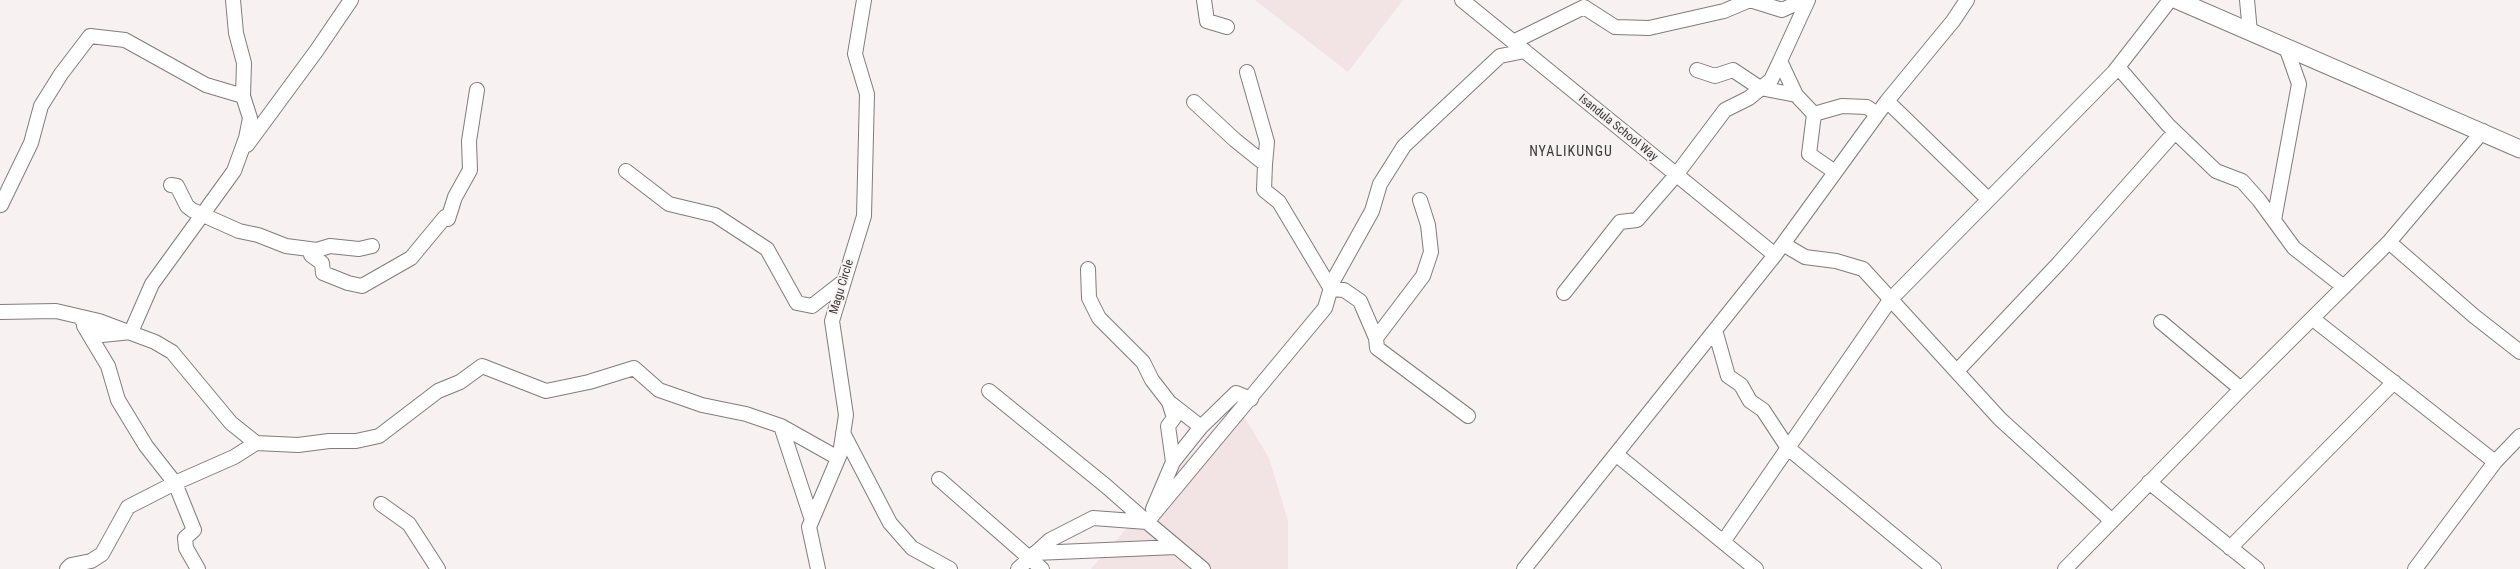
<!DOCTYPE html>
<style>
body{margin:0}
canvas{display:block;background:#f7f1f2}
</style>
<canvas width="2520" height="569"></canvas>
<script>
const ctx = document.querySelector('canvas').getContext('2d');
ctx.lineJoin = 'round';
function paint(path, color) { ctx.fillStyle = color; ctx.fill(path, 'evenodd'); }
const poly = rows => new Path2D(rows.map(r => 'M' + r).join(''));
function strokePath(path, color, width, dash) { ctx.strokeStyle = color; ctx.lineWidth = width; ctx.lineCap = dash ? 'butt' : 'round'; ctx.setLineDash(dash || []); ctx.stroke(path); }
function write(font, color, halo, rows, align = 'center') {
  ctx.font = font + ' "Roboto Condensed",sans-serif'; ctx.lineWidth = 4; ctx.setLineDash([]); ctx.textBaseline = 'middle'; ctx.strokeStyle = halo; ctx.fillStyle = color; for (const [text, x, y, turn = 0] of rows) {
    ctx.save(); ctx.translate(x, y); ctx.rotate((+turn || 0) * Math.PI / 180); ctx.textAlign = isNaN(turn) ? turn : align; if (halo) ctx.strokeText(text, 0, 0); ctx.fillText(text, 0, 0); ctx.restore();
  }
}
paint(poly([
 [1255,0,1403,0,1348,72],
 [1236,403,1269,458,1288,521,1288,569,1091,569]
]), '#f2e3e5');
const minor = poly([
 [1204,0,1207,21,1227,27],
 [1462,0,1775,255],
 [1808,0,1780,61,1796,95,1814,114,1809,154,1835,172],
 [2247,0,2250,32],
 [1513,42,1584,7,1615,27,1649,28,1724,11,1750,0,1782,10,1804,0],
 [2118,67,2168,125,2216,171,2242,181,2259,200,2294,248,2344,287],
 [1697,70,1715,76,1733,70,1760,88,1796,95],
 [1247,72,1267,142,1265,164],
 [1887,101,1988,199],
 [1194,102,1235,140,1265,164,1264,190,1279,202,1331,289,1344,290,1360,301,1376,338],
 [1814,114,1842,106,1867,107,1877,114],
 [247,145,317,50,351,0],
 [626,171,669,204,715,215,767,249,797,303,812,306,844,281],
 [171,185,177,186,187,206,192,210,239,231,258,235,286,246,317,250,311,255,322,263,323,273,348,283,362,286,411,258,445,217],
 [1420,200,1428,225,1431,252,1423,276,1376,338,1377,348,1468,416],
 [1,205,31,143,41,106,61,74,90,36,125,40,206,85,243,96],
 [448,219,455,197,470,170,469,141,477,90],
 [2274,220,2299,84,2286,47],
 [2389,242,2474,316,2520,352],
 [1783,244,1805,257,1836,261,1863,269,2000,419,2112,521],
 [317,250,330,246,359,249,372,246],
 [1088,269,1089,298,1099,318,1143,362,1152,380,1169,402,1201,427,1236,393,1251,399],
 [1564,293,1620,222,1637,220,1676,175,1725,110,1749,98,1771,80,1780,61],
 [0,312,56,311,99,321,155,342,172,352,231,423,256,443,298,445,329,441,356,441,379,436,438,391,460,382,482,366,546,391,589,382,634,368,659,390,702,405,746,414,781,426,812,520],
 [81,319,102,335,131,332,152,284,234,171,246,138,250,118,243,96,244,63,236,33,233,0],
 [2313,319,2495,462],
 [2161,322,2241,389],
 [84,326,108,366,118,400,146,446,175,483,194,530,185,538,186,548,198,569],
 [1715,330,1728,376,1741,385,1750,401,1763,410,1788,448,1934,569],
 [1957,371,2059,263,2175,132],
 [989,391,1106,486,1147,522,1093,518,1050,540,1018,569],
 [781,426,838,458],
 [843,433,890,523,912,548,950,569],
 [1617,455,1756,569],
 [1173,462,1201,427],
 [939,479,1042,569],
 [2149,482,2257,569],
 [381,504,409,524,438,569],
 [1153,509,1173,462,1168,426,1174,418,1169,402],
 [1147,522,1325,308,1333,281,1372,211,1380,184,1404,146,1500,56,1525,51],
 [1147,522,1203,569],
 [1723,542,1890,300,2114,72,2170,0],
 [2230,548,2394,382],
 [1035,553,1176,547],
 [67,569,71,565,91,561,102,554,128,507,175,483,234,457,256,443],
 [818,569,809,527,840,454,846,415,832,321,864,216,867,94,855,54,864,0],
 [1524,569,1775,255,1887,101,1953,21,1967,0],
 [2065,569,2241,389,2389,242,2483,131],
 [2415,569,2495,462,2520,436]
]);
const major = poly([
 [2177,0,2520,149]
]);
strokePath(minor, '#827c7d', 16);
strokePath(major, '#827c7d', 19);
strokePath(minor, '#fff', 14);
strokePath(major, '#fff', 17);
write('12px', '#3b3839', '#f7f1f2', [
 ["Isandula School Way",1618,128,39],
 ["Magu Circle",842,287,-73]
]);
ctx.letterSpacing = '1px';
write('14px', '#3b3839', '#f7f1f2', [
 ["NYALIKUNGU",1571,152]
]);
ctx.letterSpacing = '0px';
</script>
